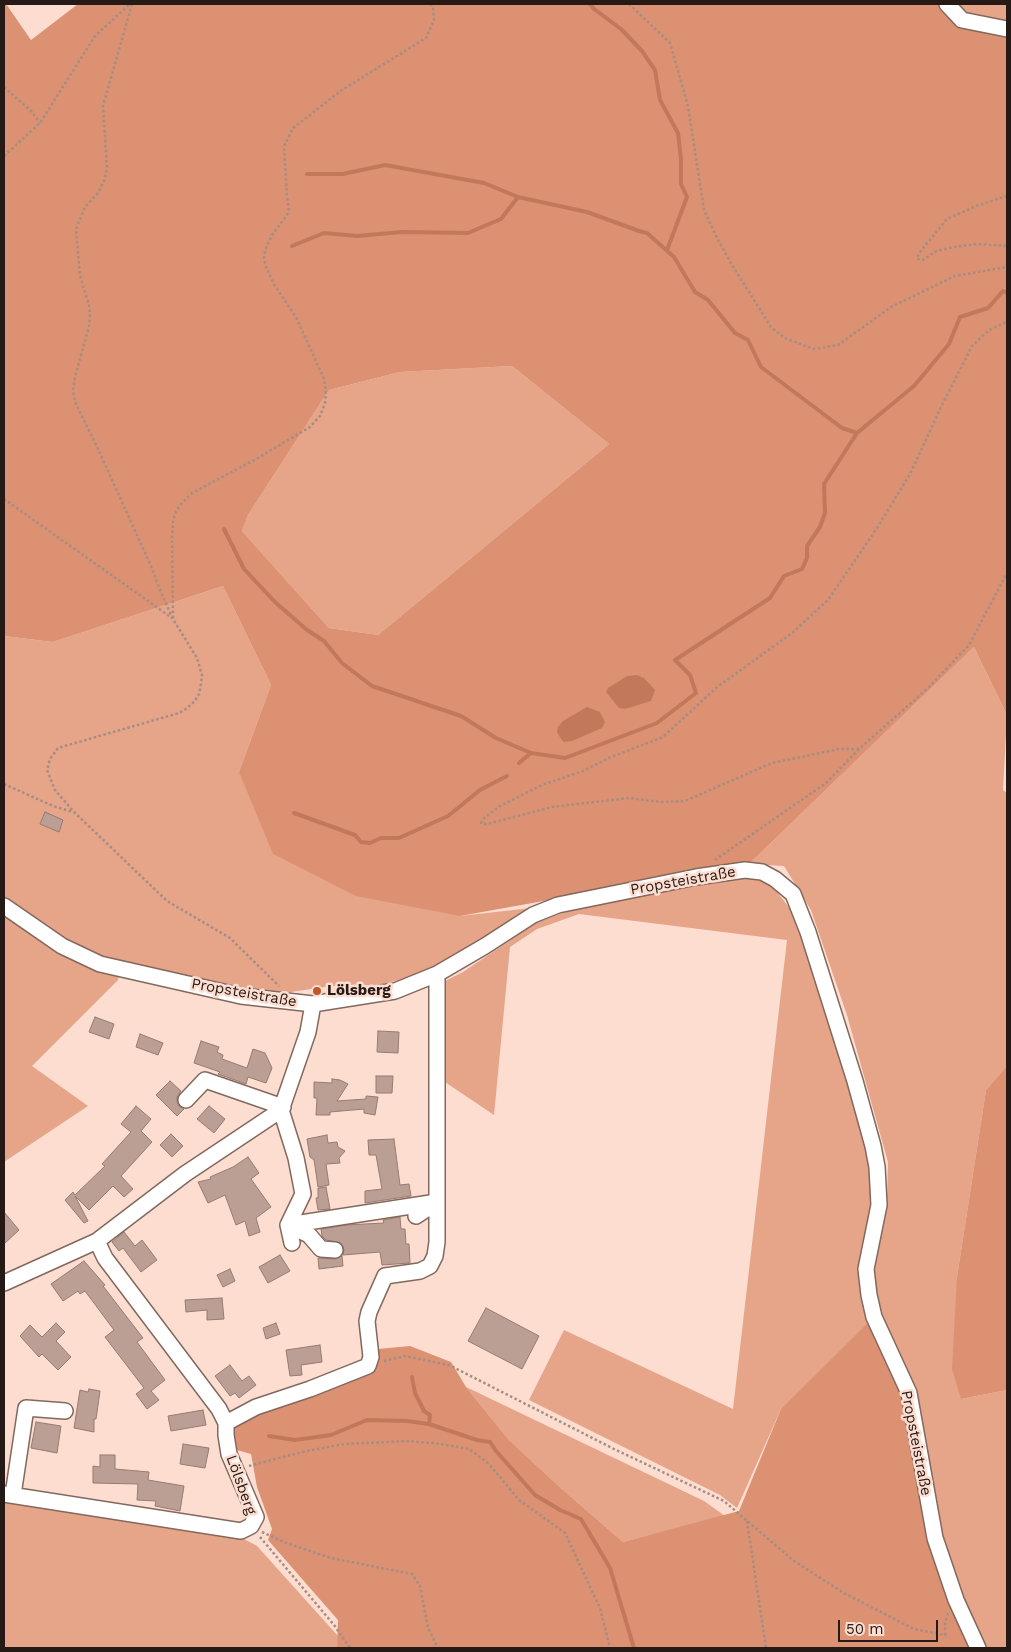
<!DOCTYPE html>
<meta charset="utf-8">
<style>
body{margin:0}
#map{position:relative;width:1011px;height:1652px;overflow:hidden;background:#fcddd0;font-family:"Work Sans",sans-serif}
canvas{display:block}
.frame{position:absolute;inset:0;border:5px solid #251a15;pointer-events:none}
.scale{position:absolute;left:838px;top:1620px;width:100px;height:22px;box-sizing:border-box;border:2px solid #251a15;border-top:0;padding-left:6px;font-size:15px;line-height:18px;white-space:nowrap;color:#251a15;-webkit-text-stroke:4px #fcddd0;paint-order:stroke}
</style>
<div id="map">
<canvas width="1011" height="1652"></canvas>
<div class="frame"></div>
<div class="scale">50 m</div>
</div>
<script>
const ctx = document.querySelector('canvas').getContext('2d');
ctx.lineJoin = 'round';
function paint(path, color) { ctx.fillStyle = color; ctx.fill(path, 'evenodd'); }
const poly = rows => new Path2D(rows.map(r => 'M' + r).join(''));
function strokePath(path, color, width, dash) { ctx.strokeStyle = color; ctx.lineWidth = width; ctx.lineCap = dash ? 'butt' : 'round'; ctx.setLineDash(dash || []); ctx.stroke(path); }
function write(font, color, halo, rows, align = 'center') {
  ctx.font = font + ' "Work Sans",sans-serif'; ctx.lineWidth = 5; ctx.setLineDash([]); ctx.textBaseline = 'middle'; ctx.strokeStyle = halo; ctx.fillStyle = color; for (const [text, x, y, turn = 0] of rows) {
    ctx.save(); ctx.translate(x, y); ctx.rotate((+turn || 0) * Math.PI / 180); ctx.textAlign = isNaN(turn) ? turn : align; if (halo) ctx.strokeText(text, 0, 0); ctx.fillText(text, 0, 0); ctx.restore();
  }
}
paint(poly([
 [954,4,1007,4,1007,24,965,15],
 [512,366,609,444,378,635,329,628,242,531,248,515,329,390,400,372],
 [223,586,271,685,239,772,460,916,558,905,423,973,380,985,332,986,277,994,122,963,118,980,32,1066,88,1106,4,1162,4,636,53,642],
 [974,647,1007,715,1003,790,1007,793,1007,1066,986,1090,957,1277,961,1399,1007,1390,1007,1648,986,1648,956,1600,781,1409,737,1508,720,1495,529,1400,564,1330,733,1409,787,940,579,914,537,929,510,947,494,1115,442,1080,445,981,463,972,536,923,563,913,685,885,749,876,770,883,808,932,855,1081,879,1204,887,1197,888,1162,847,1015,811,910,784,866,749,864],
 [466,1387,704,1501,725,1516,623,1542,562,1489,509,1440],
 [4,1499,217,1532,244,1539,257,1546,338,1636,337,1648,4,1648]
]), '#e6a489');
paint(poly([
 [4,4,6,4,31,40,78,4,954,4,965,15,1007,24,1007,715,974,647,749,864,460,916,356,896,273,854,239,772,271,685,223,586,53,642,4,636],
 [512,366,609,444,378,635,329,628,242,531,248,515,329,390,400,372],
 [1007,1066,1007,1390,961,1399,952,1369,957,1277,986,1090],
 [874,1317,909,1393,918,1450,973,1648,337,1648,338,1620,268,1540,272,1529,257,1487,251,1454,237,1450,233,1426,257,1413,372,1373,378,1349,410,1346,451,1362,466,1387,509,1440,562,1489,623,1542,739,1511,781,1409]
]), '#dc9172');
paint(poly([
 [637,675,644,678,655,690,651,701,625,709,619,708,606,692,608,688,627,676],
 [587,707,600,712,605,722,602,728,572,741,564,742,561,739,557,732,558,727,563,721]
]), '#c2795b');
strokePath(poly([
 [590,4,594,9,621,29,642,51,655,70,660,100,678,133,681,159,681,184,687,197,667,250],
 [307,174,343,174,385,165,484,183,518,197,587,212,639,231,647,233,674,257,695,292,708,300,735,333,748,340,761,367,842,428,857,433],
 [292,246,324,233,357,236,402,232,468,233,501,219,518,197],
 [224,529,244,569,275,602,307,630,324,641,342,663,372,686,461,716,496,738,531,753],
 [519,763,531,753,565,758,657,723,696,693,690,675,675,660,770,598,784,576,802,569,807,558,807,546,820,527,825,513,824,484,857,433,914,386,949,344,960,317,988,308,1003,291,1007,293],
 [294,813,355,835,361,842,370,843,381,838,399,838,448,816,480,790,507,776],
 [412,1377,415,1393,424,1411,430,1415,429,1424,477,1440,490,1442,496,1451,535,1495,560,1510,581,1519,610,1568,634,1648],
 [269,1436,295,1440,331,1435,367,1420,407,1421,429,1424]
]), '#c2795b', 4);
const building = poly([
 [45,812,63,820,59,832,40,824,45,812],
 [95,1017,114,1024,109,1039,89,1032,95,1017],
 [378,1031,399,1032,398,1053,377,1052,378,1031],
 [140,1034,163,1043,158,1055,136,1047,140,1034],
 [201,1041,219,1047,217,1052,223,1055,222,1059,247,1068,253,1049,265,1053,272,1068,266,1083,248,1077,246,1084,218,1074,220,1072,194,1063,201,1041],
 [376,1076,393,1076,392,1093,376,1093,376,1076],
 [332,1079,340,1080,348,1084,337,1101,366,1099,366,1096,378,1097,375,1115,364,1113,364,1109,330,1112,330,1115,316,1115,317,1098,314,1098,314,1082,332,1083,332,1079],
 [170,1081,181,1091,177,1097,177,1102,179,1106,184,1109,177,1116,156,1095,170,1081],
 [136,1106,151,1119,141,1131,152,1142,121,1176,133,1189,124,1197,113,1186,89,1210,75,1196,88,1221,84,1223,65,1200,73,1192,75,1195,105,1166,102,1164,131,1132,121,1124,136,1106],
 [209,1106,225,1119,214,1133,197,1119,209,1106],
 [171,1134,183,1146,172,1157,160,1145,171,1134],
 [327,1135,328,1143,337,1142,338,1147,345,1151,339,1158,340,1163,326,1164,329,1185,318,1187,315,1166,314,1160,310,1157,307,1139,327,1135],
 [394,1139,400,1185,409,1184,411,1196,365,1203,365,1191,382,1189,376,1155,369,1155,368,1140,394,1139],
 [248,1157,259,1173,251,1179,271,1207,256,1218,260,1232,249,1236,245,1221,236,1225,225,1195,208,1203,198,1182,211,1179,210,1177,233,1167,248,1157],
 [326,1187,330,1209,318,1210,316,1198,318,1198,318,1188,326,1187],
 [4,1212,19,1230,4,1244,4,1212],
 [400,1217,401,1229,405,1229,406,1244,409,1244,410,1263,382,1265,380,1252,343,1255,344,1250,341,1243,326,1240,322,1236,321,1229,346,1225,384,1223,383,1220,400,1217],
 [124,1232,135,1246,142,1240,157,1260,141,1272,123,1248,119,1251,112,1242,124,1232],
 [280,1255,290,1271,268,1283,259,1267,280,1255],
 [342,1256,343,1266,319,1269,318,1258,335,1259,342,1256],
 [84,1261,105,1285,103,1286,143,1338,137,1342,165,1380,151,1391,159,1400,147,1409,136,1394,144,1388,105,1337,114,1330,85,1291,80,1294,78,1291,63,1301,51,1284,84,1261],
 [230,1269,235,1281,223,1287,217,1275,230,1269],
 [222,1298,224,1319,207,1320,207,1310,186,1312,185,1300,222,1298],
 [486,1308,539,1336,522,1369,468,1341,486,1308],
 [56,1323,65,1332,56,1341,71,1357,58,1370,42,1354,39,1357,20,1336,30,1325,42,1337,56,1323],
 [276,1323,280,1334,266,1339,263,1328,276,1323],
 [320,1345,322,1362,301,1365,302,1375,290,1376,286,1350,320,1345],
 [230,1365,242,1381,249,1376,256,1385,239,1398,235,1393,230,1396,215,1376,230,1365],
 [89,1389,100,1391,96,1419,94,1419,94,1432,74,1428,80,1390,88,1392,89,1389],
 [203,1410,206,1425,171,1431,168,1416,203,1410],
 [36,1422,61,1426,57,1453,31,1448,36,1422],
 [183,1444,209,1448,205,1468,180,1464,183,1444],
 [100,1455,115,1455,115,1469,149,1472,148,1480,184,1486,180,1511,155,1506,156,1501,137,1500,138,1484,93,1483,93,1466,100,1467,100,1455]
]);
paint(building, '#bc9f94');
strokePath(building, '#977b70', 1);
const minor = poly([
 [947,4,962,20,1007,29],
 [4,906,62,946,100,964,241,996,313,1004,395,991,437,974,485,946,533,915,558,905,696,877,745,870,762,872,775,879,793,894,808,932,855,1081,873,1146,877,1167,879,1205,866,1269,869,1295,874,1317,909,1393,935,1538,956,1600,978,1648],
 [186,1100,205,1080,283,1107],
 [281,1110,296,1158,303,1194,288,1225,292,1243],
 [416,1216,437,1202,437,974],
 [288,1225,309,1235,321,1249,335,1250],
 [4,1283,97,1241,185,1174,281,1110,308,1032,313,1004],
 [226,1423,256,1407,310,1389,368,1366,371,1357,367,1321,369,1312,385,1276,420,1271,430,1266,435,1256,437,1242,437,1202,288,1225],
 [4,1494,241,1531,251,1526,256,1517,229,1454,226,1435,226,1423,219,1409,105,1258,97,1241],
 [13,1495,26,1408,65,1411]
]);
strokePath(minor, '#83685d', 18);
strokePath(poly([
 [132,4,103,106,107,168,104,181,98,193,85,207,76,229,80,276,89,305,90,316,89,326,75,377,73,391,75,402,98,449,151,566,162,595,173,619,197,658,202,675,201,684,199,694,194,702,186,709,179,713,58,748,50,759,47,770,55,790,74,812,167,901,230,938,279,986],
 [629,4,670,43,688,106,704,210,717,238,732,265,771,327,785,338,814,349,838,345,891,307,955,276,1007,267],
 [4,87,31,111,40,123],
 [4,156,40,123,95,36,130,4],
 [1007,196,976,206,947,219,919,253,917,259,923,260,936,251,954,247,977,244,1007,246],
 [4,499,172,618],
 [173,618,172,536,173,521,176,511,182,503,192,493,258,458,310,427,320,416,325,403,326,391,324,379,296,317,275,286,265,265,264,256,266,248,272,235,287,215,289,208,287,197,284,146,293,128,342,90,426,38,434,20,433,8,431,4],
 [859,749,839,749,772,763,685,801,661,802,629,798,552,807,491,823,484,824,481,823,484,818,500,806,542,785,583,771,609,758,663,737,716,688,792,633,828,600,877,528,910,474,942,405,972,346,989,330,1007,322],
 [4,784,53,806,73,812],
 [715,860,826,783,859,749,927,689,969,645,1007,573],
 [384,1361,405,1356,449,1365,614,1449,724,1501,794,1561,844,1593,914,1629,945,1635,945,1623,948,1613],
 [249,1466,302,1452,344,1444,409,1441,441,1444,469,1449,489,1464,519,1500,565,1533,600,1608,610,1648],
 [747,1521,766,1648],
 [262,1532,286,1543,331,1558,412,1574,420,1586,428,1628,438,1648],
 [260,1537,334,1625,350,1648]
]), '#a48d83', 2.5, [2.5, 2.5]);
strokePath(minor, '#fff', 15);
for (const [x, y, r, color] of [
 [317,991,5,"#bf592c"]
]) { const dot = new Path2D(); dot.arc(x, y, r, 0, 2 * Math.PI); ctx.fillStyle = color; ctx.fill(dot); strokePath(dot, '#fcddd0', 2); }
write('15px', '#251a15', '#fcddd0', [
 ["Propsteistraße",683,881,-10],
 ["Propsteistraße",244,993,10],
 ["Propsteistraße",916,1443,79],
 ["Lölsberg",241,1485,70]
]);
write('bold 15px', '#251a15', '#fcddd0', [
 ["Lölsberg",327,991]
], 'left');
</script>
